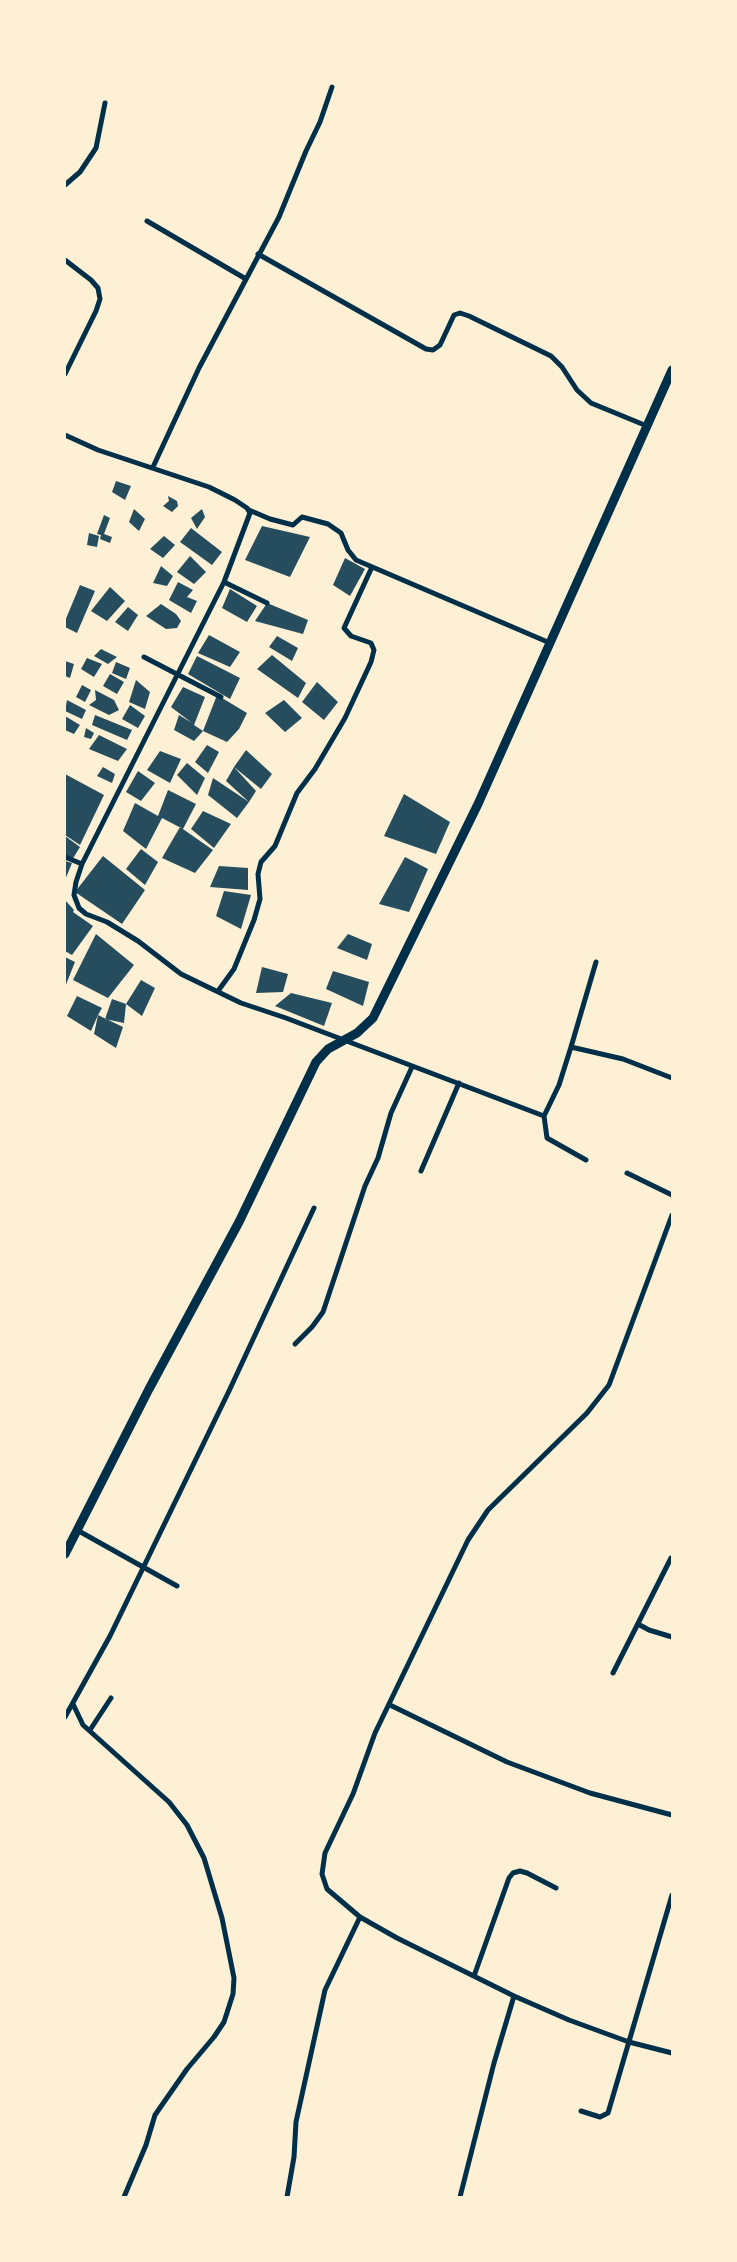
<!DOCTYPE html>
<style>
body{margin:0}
#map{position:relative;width:737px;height:2262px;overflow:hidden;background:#fdf0d5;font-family:"Exo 2",sans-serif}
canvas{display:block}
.frame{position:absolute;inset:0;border:66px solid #fdf0d5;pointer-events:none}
</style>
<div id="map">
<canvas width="737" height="2262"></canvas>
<div class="frame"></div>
</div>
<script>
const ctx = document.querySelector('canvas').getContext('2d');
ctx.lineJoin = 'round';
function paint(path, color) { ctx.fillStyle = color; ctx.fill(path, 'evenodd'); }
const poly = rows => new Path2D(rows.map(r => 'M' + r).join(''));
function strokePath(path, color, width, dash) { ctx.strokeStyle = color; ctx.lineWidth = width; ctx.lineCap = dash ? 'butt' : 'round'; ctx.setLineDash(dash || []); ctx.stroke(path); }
paint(poly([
 [116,481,131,486,125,500,112,492],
 [168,496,177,501,178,506,172,512,163,506,169,501],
 [134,509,145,519,139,531,129,522],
 [202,509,205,517,197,529,191,518],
 [104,515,110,518,104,534,112,537,110,543,100,539,101,535,97,534],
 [262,526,310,537,290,577,245,560],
 [191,528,222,552,212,565,180,542],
 [89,533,99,536,97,547,87,545],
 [164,536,175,545,163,558,150,549],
 [190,556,206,572,194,584,177,572],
 [345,558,365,569,350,596,333,585],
 [161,566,173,576,167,586,153,583],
 [178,582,193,590,187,597,197,601,191,613,169,600],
 [80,585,95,591,77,633,65,627,65,621],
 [110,587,125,601,107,621,91,611],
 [230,589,257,606,247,622,222,608],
 [267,603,308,620,303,634,255,621],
 [161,604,176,614,181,621,177,628,166,629,146,616],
 [128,607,138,615,128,631,115,622],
 [209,635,240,652,230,667,198,653],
 [277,636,298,648,292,661,269,647],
 [101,649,117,657,108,664,94,656],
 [272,655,306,683,298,698,257,669],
 [197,656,240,678,230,699,188,674],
 [87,658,102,664,94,677,81,669],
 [65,661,74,664,70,678,65,676],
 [116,662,130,668,126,679,112,673],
 [110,674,124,682,117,694,103,686],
 [136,680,150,692,145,709,129,702],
 [317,682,338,702,324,720,302,702],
 [82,685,91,690,85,702,76,697],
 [183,687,205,697,194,725,203,731,194,741,174,730,179,715,192,723,171,707],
 [95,690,114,700,119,710,109,715,89,705,96,700],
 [217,695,247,713,239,729,227,742,203,731],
 [67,700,86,710,82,719,65,711],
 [284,700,302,718,285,732,265,713],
 [130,705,145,716,138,728,122,719],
 [95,715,132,730,127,740,92,725],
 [65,716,80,725,74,734,65,730],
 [86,728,94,733,91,739,84,737],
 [99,735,127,749,118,761,89,749],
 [207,745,219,752,208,773,195,762],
 [246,750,272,774,261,789,234,767],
 [160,751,181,759,170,783,147,770],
 [187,763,205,778,197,795,177,775],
 [103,767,115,774,112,783,97,776],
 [234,767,256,791,249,802,226,781],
 [138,771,155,783,141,801,126,792],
 [65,774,104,795,80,845,65,835],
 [213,778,249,802,237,818,208,795],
 [168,790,196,804,183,829,162,818,146,849,123,831,135,803,158,816],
 [404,794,450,822,436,854,384,836],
 [203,811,231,824,214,848,191,829],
 [180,827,213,850,195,873,162,858],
 [65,836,80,847,72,860,65,855],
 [141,849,158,862,145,885,126,869],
 [103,856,145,890,122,924,75,892],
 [405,857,428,869,409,912,379,904],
 [65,861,72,863,65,880],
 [219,866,248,868,248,890,210,887],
 [224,891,251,895,241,929,216,916],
 [65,900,74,910,73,912,93,926,72,955,65,951],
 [96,934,134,965,108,998,73,980],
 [348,934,372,944,367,960,337,948],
 [65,957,75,962,65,987],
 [262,967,288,974,283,992,256,993],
 [333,971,369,982,363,1006,326,989],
 [141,980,155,988,142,1016,126,1004],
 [291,993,332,1003,324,1026,275,1006],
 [77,996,102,1008,98,1015,123,1027,116,1048,94,1034,98,1015,91,1031,67,1016],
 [112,999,126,1004,124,1023,105,1019]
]), '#264d5e');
strokePath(poly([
 [65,185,80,172,96,148,105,103],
 [147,221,246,279],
 [258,254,426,349,433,350,440,345,454,315,460,313,469,316,551,356,562,367,577,390,591,403,647,426],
 [65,260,91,280,98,288,100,299,96,311,65,374],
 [65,435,98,450,209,487,235,500,247,508,250,513,224,582,82,864,76,882,74,895,79,908,86,914,107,922,138,941,181,974,241,1003,286,1018,544,1116,559,1085,571,1047,623,1059,672,1078],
 [153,467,199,368,279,217,306,151,320,122,332,87],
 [249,510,270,519,293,525,302,517,328,524,341,533,348,550,356,560,550,643],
 [224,582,267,603],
 [144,657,221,697],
 [65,857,82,864],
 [218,991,234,969,254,920,260,899,258,874,261,862,275,846,297,793,315,769,345,718,371,662,374,650,371,643,351,636,344,628,372,567],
 [571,1047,596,962],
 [544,1116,547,1138,586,1160],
 [421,1171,459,1083],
 [627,1173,672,1195],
 [672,1215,609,1385,587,1413,488,1510,468,1540,375,1733,353,1794,325,1853,322,1874,327,1889,360,1917,397,1938,514,1996,569,2020,629,2042,672,2053],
 [295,1344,312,1327,323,1312,365,1186,378,1158,391,1113,412,1067],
 [77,1530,177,1586],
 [638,1624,649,1630,672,1637],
 [613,1673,671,1558],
 [73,1704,83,1725,169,1802,187,1825,204,1858,222,1918,234,1978,233,1994,224,2022,214,2037,187,2069,155,2115,146,2145,124,2197],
 [390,1705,507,1762,590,1793,672,1815],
 [65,1717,110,1636,229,1391,314,1208],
 [90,1730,111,1698],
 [474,1976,509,1878,513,1873,520,1871,527,1873,556,1888],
 [581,2111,600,2117,608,2113,672,1895],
 [287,2197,294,2157,296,2122,325,1990,360,1917],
 [460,2197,494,2063,514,1996]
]), '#003049', 5);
strokePath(poly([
 [65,1554,149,1389,239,1222,316,1062,328,1049,357,1033,373,1018,478,804,672,370]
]), '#003049', 9);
</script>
